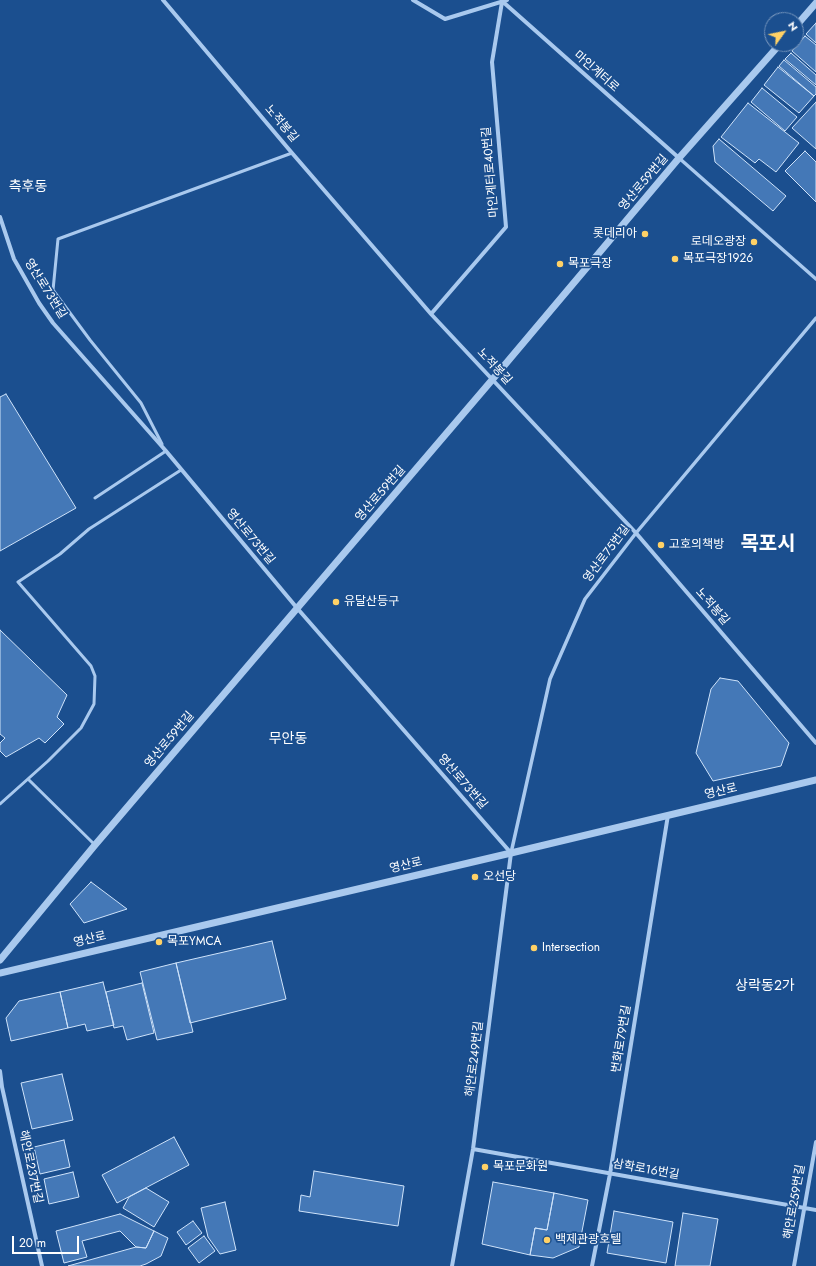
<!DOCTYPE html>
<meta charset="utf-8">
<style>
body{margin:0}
#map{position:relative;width:816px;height:1266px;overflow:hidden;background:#1b4f8f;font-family:Jost,sans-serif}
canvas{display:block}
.north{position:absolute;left:764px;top:12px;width:40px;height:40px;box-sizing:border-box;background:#1b4f8f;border:1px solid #7695bc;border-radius:50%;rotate:57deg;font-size:11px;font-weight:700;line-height:16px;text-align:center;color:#fff}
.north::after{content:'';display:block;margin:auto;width:14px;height:18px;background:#ffd166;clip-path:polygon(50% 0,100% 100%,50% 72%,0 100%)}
.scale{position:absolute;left:12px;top:1236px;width:67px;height:18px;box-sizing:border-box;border:2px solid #fff;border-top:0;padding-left:5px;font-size:12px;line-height:14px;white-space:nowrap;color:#fff;-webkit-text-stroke:3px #1b4f8f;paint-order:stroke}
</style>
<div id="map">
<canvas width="816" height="1266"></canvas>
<div class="north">N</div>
<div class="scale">20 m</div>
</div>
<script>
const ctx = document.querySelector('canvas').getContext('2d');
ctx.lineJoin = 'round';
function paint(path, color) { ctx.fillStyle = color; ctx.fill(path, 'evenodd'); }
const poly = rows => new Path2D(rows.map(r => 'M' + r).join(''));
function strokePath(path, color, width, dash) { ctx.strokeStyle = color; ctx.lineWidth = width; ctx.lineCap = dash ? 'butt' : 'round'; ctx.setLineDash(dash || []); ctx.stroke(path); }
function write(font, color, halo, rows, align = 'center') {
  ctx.font = font + ' Jost,"Noto Sans KR",sans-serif'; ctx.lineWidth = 3.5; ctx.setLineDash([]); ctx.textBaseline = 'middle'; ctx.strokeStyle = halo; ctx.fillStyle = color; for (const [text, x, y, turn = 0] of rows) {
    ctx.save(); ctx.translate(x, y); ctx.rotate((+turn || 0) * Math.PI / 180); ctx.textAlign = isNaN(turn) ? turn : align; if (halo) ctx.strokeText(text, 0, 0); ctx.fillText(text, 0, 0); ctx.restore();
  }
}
const building = poly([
 [816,23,816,43,806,34,816,23],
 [805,36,816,45,816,72,792,51,805,36],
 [791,53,816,75,816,85,785,59,791,53],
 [784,60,816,87,816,94,814,96,779,66,784,60],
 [778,67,814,96,799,113,764,85,778,67],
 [762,88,797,117,785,131,751,102,762,88],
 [816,102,816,149,792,128,816,102],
 [748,103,799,143,776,172,759,159,755,163,721,137,748,103],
 [719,139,786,196,773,211,715,162,713,146,719,139],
 [805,151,816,162,816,202,785,171,805,151],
 [6,394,76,508,0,551,0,397,6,394],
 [0,630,67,695,57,717,64,724,45,743,39,738,6,757,0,751,0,743,5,738,0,734,0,630],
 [720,678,738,681,789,743,781,766,713,781,696,753,711,689,720,678],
 [91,882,127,909,84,923,70,904,91,882],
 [272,941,286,999,190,1023,176,963,272,941],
 [176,963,193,1032,157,1040,140,972,176,963],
 [103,982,114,1025,87,1031,85,1024,68,1028,60,992,103,982],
 [142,983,154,1033,127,1040,123,1026,114,1028,106,992,142,983],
 [60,992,68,1028,11,1041,6,1018,19,1001,60,992],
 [62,1074,73,1120,32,1129,21,1083,62,1074],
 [174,1137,189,1165,117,1203,102,1175,174,1137],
 [64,1140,70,1167,40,1174,34,1147,64,1140],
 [314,1171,404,1186,398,1226,299,1211,301,1195,310,1197,314,1171],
 [73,1172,79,1197,49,1204,44,1179,73,1172],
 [493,1182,554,1193,547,1230,535,1228,530,1255,482,1244,493,1182],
 [146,1188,169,1202,154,1227,123,1208,129,1197,146,1188],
 [554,1193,588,1200,579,1247,553,1258,530,1255,535,1228,547,1230,554,1193],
 [225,1202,236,1250,220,1254,208,1237,201,1208,225,1202],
 [614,1211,673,1222,666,1263,607,1253,614,1211],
 [683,1213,718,1219,710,1266,675,1266,683,1213],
 [120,1214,154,1231,146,1248,136,1247,120,1231,82,1241,87,1257,64,1263,56,1231,120,1214],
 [193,1221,202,1233,186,1245,177,1232,193,1221],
 [154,1231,168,1238,161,1256,146,1264,140,1266,68,1266,136,1247,146,1248,154,1231],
 [204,1236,215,1251,199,1263,188,1248,204,1236]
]);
paint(building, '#4478b7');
strokePath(building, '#cfe3fa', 1);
strokePath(poly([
 [162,444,141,403,90,340,53,290,58,239,292,153],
 [95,498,166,451,164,449],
 [28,779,95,845],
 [0,804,48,761,81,728,94,704,95,676,91,666,18,582,60,554,89,529,181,470]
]), '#a9c9ee', 3);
strokePath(poly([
 [679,158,816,279],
 [511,853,550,679,585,599,636,533,816,318]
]), '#a9c9ee', 3.5);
strokePath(poly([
 [163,0,292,153,431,314,636,533,816,743],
 [413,0,445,19,507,0],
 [502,1,679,158],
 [0,217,14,259,39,303,53,323,166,451,297,608,511,853,473,1149,452,1266],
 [431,314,506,227,492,62,502,2],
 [0,1071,2,1087,42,1266],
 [473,1149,816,1210],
 [592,1266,610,1174,668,815],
 [794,1266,816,1142]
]), '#a9c9ee', 4);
strokePath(poly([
 [796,26,816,3],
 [0,960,95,845,492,380,679,158,780,44],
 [0,973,511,853,816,780]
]), '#a9c9ee', 7);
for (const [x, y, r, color] of [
 [645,234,4,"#ffd166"],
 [754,242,4,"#ffd166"],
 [675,259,4,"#ffd166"],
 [560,264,4,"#ffd166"],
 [661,545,4,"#ffd166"],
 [336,602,4,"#ffd166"],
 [475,877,4,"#ffd166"],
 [159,942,4,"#ffd166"],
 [534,948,4,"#ffd166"],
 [485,1167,4,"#ffd166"],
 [547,1240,4,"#ffd166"]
]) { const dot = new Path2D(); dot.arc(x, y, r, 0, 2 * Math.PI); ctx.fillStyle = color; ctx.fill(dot); strokePath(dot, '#1b4f8f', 1.5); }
write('12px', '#fff', '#1b4f8f', [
 ["마인계터로",596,72,41],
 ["노적봉길",281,124,50],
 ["마인계터로40번길",491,172,-95],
 ["영산로59번길",644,183,-50],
 ["영산로73번길",45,289,58],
 ["노적봉길",494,367,47],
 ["영산로59번길",381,494,-49],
 ["영산로73번길",250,537,50],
 ["영산로75번길",607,554,-53],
 ["노적봉길",712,607,49],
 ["영산로59번길",170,740,-50],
 ["영산로73번길",462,782,49],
 ["영산로",721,792,-13],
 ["영산로",406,866,-13],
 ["영산로",90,940,-13],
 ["번화로79번길",622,1039,-81],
 ["해안로249번길",475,1059,-83],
 ["해안로237번길",30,1167,78],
 ["삼학로16번길",646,1170,10],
 ["해안로259번길",795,1202,-80]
]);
write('12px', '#fff', '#1b4f8f', [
 ["롯데리아",637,234,"right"],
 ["로데오광장",746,242,"right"],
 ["목포극장1926",683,259],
 ["목포극장",568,264],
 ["고호의책방",669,545],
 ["유달산등구",344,602],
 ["오선당",483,877],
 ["목포YMCA",167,942],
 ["Intersection",542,948],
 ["목포문화원",493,1167],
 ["백제관광호텔",555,1240]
], 'left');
write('14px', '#fff', '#1b4f8f', [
 ["측후동",28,188],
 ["무안동",288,740],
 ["상락동2가",765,987]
]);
write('bold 20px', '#fff', '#1b4f8f', [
 ["목포시",768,545]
]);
</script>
